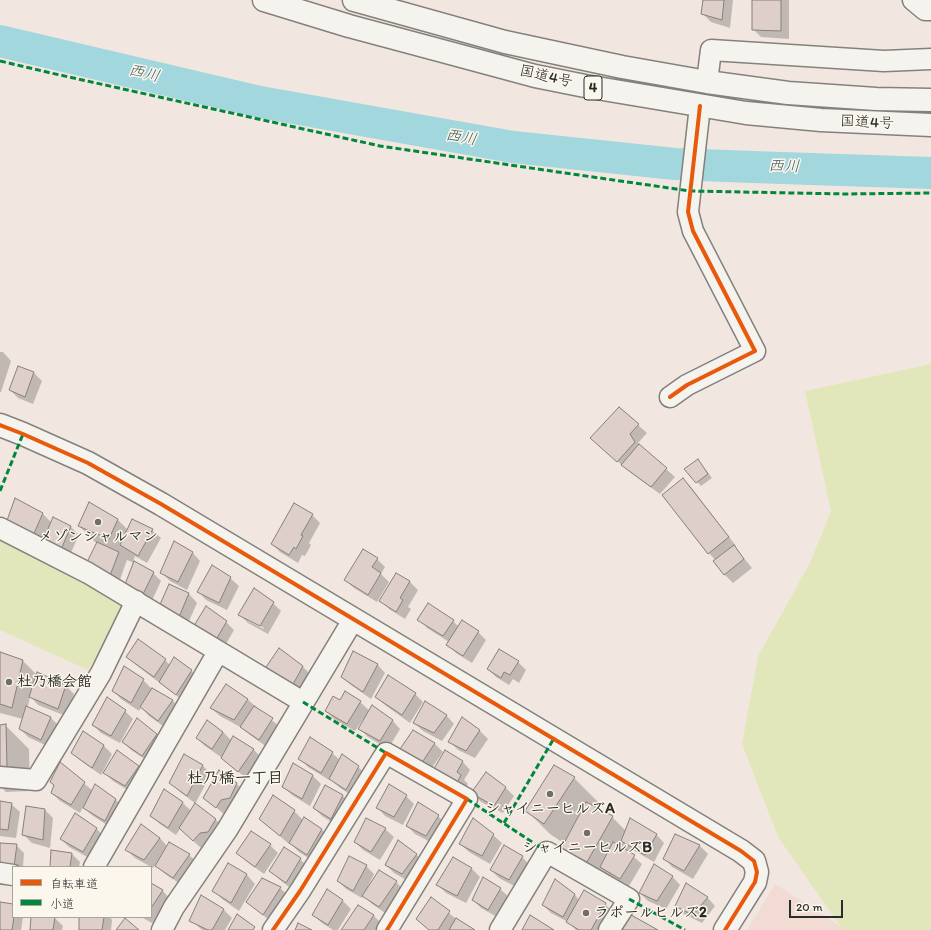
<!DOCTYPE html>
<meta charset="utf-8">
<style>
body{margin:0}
#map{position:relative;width:931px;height:930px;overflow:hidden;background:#f2e7e0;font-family:Itim,"Klee One",sans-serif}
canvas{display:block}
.legend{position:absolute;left:12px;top:866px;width:140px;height:52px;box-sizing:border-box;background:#fbf7ec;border:1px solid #a8a59f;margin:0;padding:5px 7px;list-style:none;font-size:12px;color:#2b2b2b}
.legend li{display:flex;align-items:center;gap:8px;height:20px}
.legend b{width:20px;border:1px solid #a8a59f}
.scale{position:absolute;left:789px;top:900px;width:54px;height:18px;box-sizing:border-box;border:2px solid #2b2b2b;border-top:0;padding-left:5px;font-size:12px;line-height:14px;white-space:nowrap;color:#2b2b2b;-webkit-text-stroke:3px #fbf7ec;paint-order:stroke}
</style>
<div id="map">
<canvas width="931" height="930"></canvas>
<ul class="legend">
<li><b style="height:5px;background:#e8590c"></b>自転車道</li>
<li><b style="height:5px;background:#00873e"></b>小道</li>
</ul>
<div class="scale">20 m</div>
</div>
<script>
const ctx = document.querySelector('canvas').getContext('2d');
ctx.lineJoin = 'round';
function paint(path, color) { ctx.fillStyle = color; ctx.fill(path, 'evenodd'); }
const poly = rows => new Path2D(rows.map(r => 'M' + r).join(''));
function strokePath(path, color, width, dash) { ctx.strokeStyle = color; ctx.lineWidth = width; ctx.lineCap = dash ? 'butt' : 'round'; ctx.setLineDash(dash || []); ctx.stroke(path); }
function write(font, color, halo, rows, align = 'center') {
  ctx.font = font + ' Itim,"Klee One",sans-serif'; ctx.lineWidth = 3; ctx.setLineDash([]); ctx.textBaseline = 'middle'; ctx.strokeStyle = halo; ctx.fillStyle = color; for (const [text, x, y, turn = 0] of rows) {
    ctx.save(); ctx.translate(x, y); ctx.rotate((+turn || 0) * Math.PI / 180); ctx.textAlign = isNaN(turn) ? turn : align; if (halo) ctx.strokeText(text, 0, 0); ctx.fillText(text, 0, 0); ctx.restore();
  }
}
paint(poly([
 [775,884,846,930,747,930]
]), '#f1dbd2');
paint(poly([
 [931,364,931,930,843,930,778,837,742,744,758,656,810,563,831,511,805,391],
 [0,538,119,598,123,614,88,670,0,630]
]), '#e1e7ba');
paint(poly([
 [704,0,733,0,730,28,711,22,702,13],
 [753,0,789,0,789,39,761,37,753,29],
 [0,352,3,352,11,361,1,392,0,392],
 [19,367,34,373,42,381,33,404,18,398,10,390],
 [619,408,647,433,638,443,640,446,675,477,660,494,631,473,600,446],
 [702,465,712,478,701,486,685,469],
 [683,479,691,487,736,546,735,547,752,568,733,583,725,575,715,562,716,561,709,553],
 [43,514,52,523,53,519,71,527,79,535,68,559,45,538,44,537,40,545,14,534],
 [312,515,320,523,309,543,311,545,305,556,302,555,298,563,280,552,272,544],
 [118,520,128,530,133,521,152,530,161,538,147,563,135,556,133,562,153,573,161,581,150,605,133,595,134,563,127,560,118,585,95,572,97,544,79,526],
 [192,552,200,561,187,590,170,581,161,572],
 [377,559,385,567,381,574,389,582,377,602,354,588,345,580],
 [397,574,410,582,418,590,408,607,411,609,405,619,389,609,381,601],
 [230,578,239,586,227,610,206,600,198,591],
 [170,586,189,594,197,603,185,630,167,617],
 [273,603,281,611,268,634,248,623,240,615],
 [248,619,264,628,264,629,248,621],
 [419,619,453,621,459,627,478,632,486,640,472,663,456,653,448,645,449,642,427,628],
 [226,622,234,630,222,651,202,637],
 [279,650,303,667,311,675,300,695,272,682],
 [0,653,23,661,37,675,37,674,66,686,74,694,66,716,38,705,30,696,28,707,51,718,59,726,49,747,28,737,20,729,23,719,0,713],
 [128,657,165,660,170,665,191,671,199,679,185,702,136,665],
 [518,662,526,670,519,683,513,679,509,685,496,677,488,669],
 [377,664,385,673,371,699,351,685,342,677],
 [143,680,151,688,173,701,181,709,167,729,149,716,141,707,139,711,121,699,113,691],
 [415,694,423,702,410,723,385,705,376,697],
 [247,699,280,727,267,747,250,735,242,728,220,716,211,708],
 [340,701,360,702,370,711,392,720,400,729,388,749,368,737,359,728,364,720,363,719,355,731,334,719,326,711],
 [125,711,133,719,120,743,101,733,93,725],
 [446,715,454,724,442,741,423,731,414,723],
 [462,719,480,731,488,739,475,758,458,750,450,742],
 [5,725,29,749,30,791,6,792,0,786,0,726],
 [413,731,435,744,443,752,429,772,410,757],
 [223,732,232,741,253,749,262,758,247,779,222,758,226,751,225,750,221,757,205,746,197,738],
 [156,735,165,743,151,763,131,750,123,742],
 [104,746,112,754,101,775,81,761,72,753],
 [332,753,340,760,358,767,367,775,355,798,339,787,330,779,329,780,308,767,300,759],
 [462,761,470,770,464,780,468,784,464,792,442,780],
 [61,764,93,791,95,785,116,800,124,808,113,829,93,816,83,807,80,813,60,801,52,793],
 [203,766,211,774,195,804,216,820,224,828,201,848,180,829,176,835,160,824,151,816,164,791,183,803,191,811,196,804,179,791,171,783],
 [138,767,146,775,134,794,113,781,104,772],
 [220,772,237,784,245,792,225,815,205,798],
 [487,774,506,788,514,796,503,813,481,802,473,793],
 [313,776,321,784,310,806,292,795,284,787],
 [574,778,598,802,594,807,612,817,626,831,656,834,664,843,654,862,631,849,629,853,642,864,629,886,615,878,611,886,562,849,565,844,550,834,526,810],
 [326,786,343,796,351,805,339,827,322,816,314,808],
 [406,796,414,804,403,825,385,816,377,807],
 [0,802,11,804,20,812,16,838,0,836],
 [27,808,45,810,53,818,50,848,32,843,23,834],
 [294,811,303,820,304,818,322,830,330,838,316,863,299,852,289,842,289,844,260,819],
 [438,816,446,824,434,844,415,834,407,826],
 [96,828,104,837,91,859,69,847,61,839],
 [385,829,394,837,380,860,363,850,355,842],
 [493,835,502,843,490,864,469,852,460,844],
 [675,835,700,846,708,854,693,879,672,867,664,858],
 [160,838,168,847,189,855,198,863,182,885,165,874,157,866,159,861,158,861,153,868,135,858,127,850],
 [0,844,16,845,24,853,23,867,13,867],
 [270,845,278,853,264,874,246,861,238,853],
 [72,854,80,862,79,867,51,867],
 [416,854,424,863,410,882,394,873,386,865],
 [522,857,530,865,518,888,499,878,491,870],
 [453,858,472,869,480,877,466,903,446,893,437,884],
 [300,859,308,867,294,891,279,879,271,871],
 [228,864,247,875,255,884,239,911,222,899,214,891],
 [366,866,374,874,368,886,369,887,379,872,396,882,404,890,388,915,372,904,363,895,362,898,346,889,338,881],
 [672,876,680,885,666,909,648,901,640,893],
 [484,878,500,889,509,897,497,917,481,908,473,900],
 [263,879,280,888,289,896,271,922,248,902],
 [151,884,162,890,170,899,154,924,141,917,151,917],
 [584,891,605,904,626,925,656,930,576,930,568,922,551,913,543,905,575,895,579,900],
 [707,897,715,906,702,923,684,914,676,906],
 [431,898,456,919,474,930,429,930,417,919],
 [342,900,351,909,338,930,333,930,322,923,313,915],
 [0,903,13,906,13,917,23,917,21,930,0,930],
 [358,907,374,916,382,924,378,930,343,930],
 [224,910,232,918,225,930,202,930,191,920],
 [32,917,54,917,63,926,62,930,31,930],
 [88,917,110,917,112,920,111,930,80,930]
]), '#0003');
strokePath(poly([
 [0,41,260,102,513,147,675,164,752,167,931,173]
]), '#a2d7dd', 32);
const building = poly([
 [703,0,724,0,722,20,701,14,703,0],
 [752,0,781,0,781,31,752,30,752,0],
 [18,366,34,372,25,397,9,390,18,366],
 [619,407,639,424,630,434,635,442,617,462,590,438,619,407],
 [639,444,667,468,651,487,621,465,639,444],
 [698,459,708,474,696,483,684,469,698,459],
 [683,478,729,537,708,554,662,495,683,478],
 [15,498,43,513,32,538,5,526,15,498],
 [89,502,118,519,109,539,78,526,89,502],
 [294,503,313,514,301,535,303,536,296,549,294,547,289,555,271,544,294,503],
 [53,517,71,526,60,552,42,543,53,517],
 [132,519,153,529,138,556,120,545,132,519],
 [174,541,193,552,178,582,160,573,174,541],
 [97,542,119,552,109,578,86,564,97,542],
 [734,545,744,559,724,575,713,561,734,545],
 [363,549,378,558,372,567,381,573,368,595,344,580,363,549],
 [134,561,154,572,141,598,124,587,134,561],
 [212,565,231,577,219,603,197,592,212,565],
 [396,573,410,581,400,598,403,600,396,612,379,601,396,573],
 [169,584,189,593,177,622,158,609,169,584],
 [254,588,274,602,260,626,238,615,254,588],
 [428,603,454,620,443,636,417,620,428,603],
 [206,606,227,621,214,643,192,629,206,606],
 [462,620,479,631,463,656,446,645,462,620],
 [138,639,166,659,154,677,126,657,138,639],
 [279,648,303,666,291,688,262,673,279,648],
 [499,649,519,661,510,675,504,672,501,678,487,669,499,649],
 [353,651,378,664,363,692,341,677,353,651],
 [0,652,23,660,12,708,0,704,0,652],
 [174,657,192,670,176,695,159,682,174,657],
 [124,666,144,679,131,703,112,691,124,666],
 [37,672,66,685,58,709,29,697,37,672],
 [388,675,416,693,402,715,375,697,388,675],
 [226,684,248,699,234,720,210,708,226,684],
 [152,688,173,700,158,721,140,707,152,688],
 [345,691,361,701,347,724,325,711,333,696,340,700,345,691],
 [107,697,126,710,111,736,92,725,107,697],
 [425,701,447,715,434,733,413,723,425,701],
 [372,705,393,720,380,741,358,729,372,705],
 [26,706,51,717,41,740,19,729,26,706],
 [254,706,273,718,259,740,240,727,254,706],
 [462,717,480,730,466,751,448,742,462,717],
 [137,718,157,734,142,756,122,742,137,718],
 [207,720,223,732,212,749,196,738,207,720],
 [6,724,7,768,0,768,0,725,6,724],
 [413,730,435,743,421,764,400,749,413,730],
 [83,731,104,745,92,768,71,753,83,731],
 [233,736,254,749,238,772,221,758,233,736],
 [310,737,333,752,321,773,298,759,310,737],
 [117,750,139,766,125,786,103,773,117,750],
 [445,750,463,761,457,772,461,775,456,785,432,772,445,750],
 [184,754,203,765,187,796,169,783,184,754],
 [342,754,359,766,346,790,329,779,342,754],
 [60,762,85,782,71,805,51,793,54,785,50,782,60,762],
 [293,763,313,775,302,799,282,787,293,763],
 [554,765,575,777,544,824,525,811,554,765],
 [219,770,237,783,230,798,221,800,216,808,203,798,219,770],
 [486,772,506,787,494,806,471,793,486,772],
 [95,784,116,799,105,821,83,808,95,784],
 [389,784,407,795,394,817,376,808,389,784],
 [325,785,343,795,331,819,313,808,325,785],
 [164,789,183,802,168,828,150,816,164,789],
 [273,795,295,810,280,836,259,819,273,795],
 [0,801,12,803,8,830,0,829,0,801],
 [418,802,439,815,426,836,406,826,418,802],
 [586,802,613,816,587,862,561,849,586,802],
 [195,803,216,819,208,832,200,833,193,841,179,828,195,803],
 [26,806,45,809,43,840,22,835,26,806],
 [75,813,97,828,83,852,60,839,75,813],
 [304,817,322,829,307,855,289,843,304,817],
 [366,818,386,828,371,852,354,842,366,818],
 [473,818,494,834,482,856,459,844,473,818],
 [630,818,657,834,645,855,621,841,630,818],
 [141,824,160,838,144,860,125,850,141,824],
 [251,831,271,844,255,867,236,853,251,831],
 [675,834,700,845,684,871,663,859,675,834],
 [398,840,417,854,402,874,385,865,398,840],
 [169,842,190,854,173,878,155,866,169,842],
 [613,842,635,855,620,879,600,867,613,842],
 [0,843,17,844,14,867,0,868,0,843],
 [504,845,523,856,509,880,490,870,504,845],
 [284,847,301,858,286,883,269,871,284,847],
 [51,850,72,853,70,867,50,867,51,850],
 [349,856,367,865,353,891,337,881,349,856],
 [453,857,472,868,457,896,436,885,453,857],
 [228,863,247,874,231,903,212,891,228,863],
 [654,864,673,876,657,901,639,893,654,864],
 [379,870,397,881,379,907,362,896,379,870],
 [483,877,501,888,488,910,472,900,483,877],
 [262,878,281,887,263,915,246,902,262,878],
 [555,879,575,894,563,917,542,905,555,879],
 [151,883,163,890,151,908,151,883],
 [686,883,708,897,693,915,675,906,686,883],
 [327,889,343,900,328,925,312,915,327,889],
 [584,890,606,903,591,930,579,930,566,922,584,890],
 [201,895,224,909,212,930,208,930,189,921,201,895],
 [431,897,450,911,438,930,429,930,416,919,431,897],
 [0,902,13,904,13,917,14,917,12,930,0,930,0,902],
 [358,905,374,915,364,930,341,930,358,905],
 [237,914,255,927,253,930,228,930,237,914],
 [530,915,554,930,522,930,530,915],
 [631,915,658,930,622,930,631,915],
 [31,917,55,917,53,930,30,930,31,917],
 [79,917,104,917,102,930,79,930,79,917],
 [125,918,139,930,116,930,125,918],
 [456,918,475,930,449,930,456,918],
 [298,923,312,930,295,930,298,923]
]);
paint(building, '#dfcfca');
strokePath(building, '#85807c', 1);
const street = poly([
 [913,0,925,10,931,10],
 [707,82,711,50,884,61,931,59],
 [670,397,687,385,755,351,693,231,688,212,700,106],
 [0,528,88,573,303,702],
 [0,777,36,780,101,673,136,601],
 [94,867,218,652],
 [0,873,13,875],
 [162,930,174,907,227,830,353,620],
 [273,930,300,891,386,753,467,799,387,930],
 [500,930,547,852,629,899,609,930]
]);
const secondary = poly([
 [0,425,23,434,88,463,161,504,741,851,754,861,757,872,755,882,725,930]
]);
const highway = poly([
 [264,0,349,26,446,52,535,76,585,86,746,113,821,120,931,125],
 [354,0,505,42,622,67,707,82,788,93,876,99,931,100]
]);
strokePath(street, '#85807c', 23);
strokePath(secondary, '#85807c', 25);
strokePath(highway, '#85807c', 25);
strokePath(street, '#f5f3ee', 20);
strokePath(secondary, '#f5f3ee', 22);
strokePath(highway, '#f5f3ee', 22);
strokePath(poly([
 [0,61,51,73,380,146,565,173,690,191,846,194,931,193],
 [0,491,23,434],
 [303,702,386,753],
 [467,799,547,852],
 [504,823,553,740],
 [629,899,685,930]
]), '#00873e', 3, [6, 3]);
strokePath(poly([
 [670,397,687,385,755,351,693,231,688,212,700,106],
 [0,425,23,434,88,463,161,504,741,851,754,861,757,872,755,882,725,930],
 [273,930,300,891,386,753,467,799,387,930]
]), '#e8590c', 4);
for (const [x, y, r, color] of [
 [98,522,4,"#716d6a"],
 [9,682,4,"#716d6a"],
 [550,794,4,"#716d6a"],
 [587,833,4,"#716d6a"],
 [586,913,4,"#716d6a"]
]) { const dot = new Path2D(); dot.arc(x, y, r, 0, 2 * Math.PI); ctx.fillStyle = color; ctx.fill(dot); strokePath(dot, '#fbf7ec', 1.5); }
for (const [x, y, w] of [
 [593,88,18]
]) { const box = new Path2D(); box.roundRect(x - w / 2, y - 12, w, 24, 3); ctx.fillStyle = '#fbf7ec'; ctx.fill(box); strokePath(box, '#2b2b2b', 1); }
write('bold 14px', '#2b2b2b', null, [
 ["4",593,88]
]);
write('15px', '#2b2b2b', '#fbf7ec', [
 ["国道4号",546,77,13],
 ["国道4号",867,123,3]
]);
write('bold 15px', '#2b2b2b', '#fbf7ec', [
 ["メゾンシャルマン",98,537],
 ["杜乃橋会館",17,682,"left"],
 ["シャイニーヒルズA",550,809],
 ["シャイニーヒルズB",587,848],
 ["ラポールヒルズ2",594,913,"left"]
]);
write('italic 16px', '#445d60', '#fbf7ec', [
 ["西川",144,74,13],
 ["西川",461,138,10],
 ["西川",784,167,2]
]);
write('bold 16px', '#2b2b2b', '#fbf7ec', [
 ["杜乃橋一丁目",235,779]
]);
</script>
